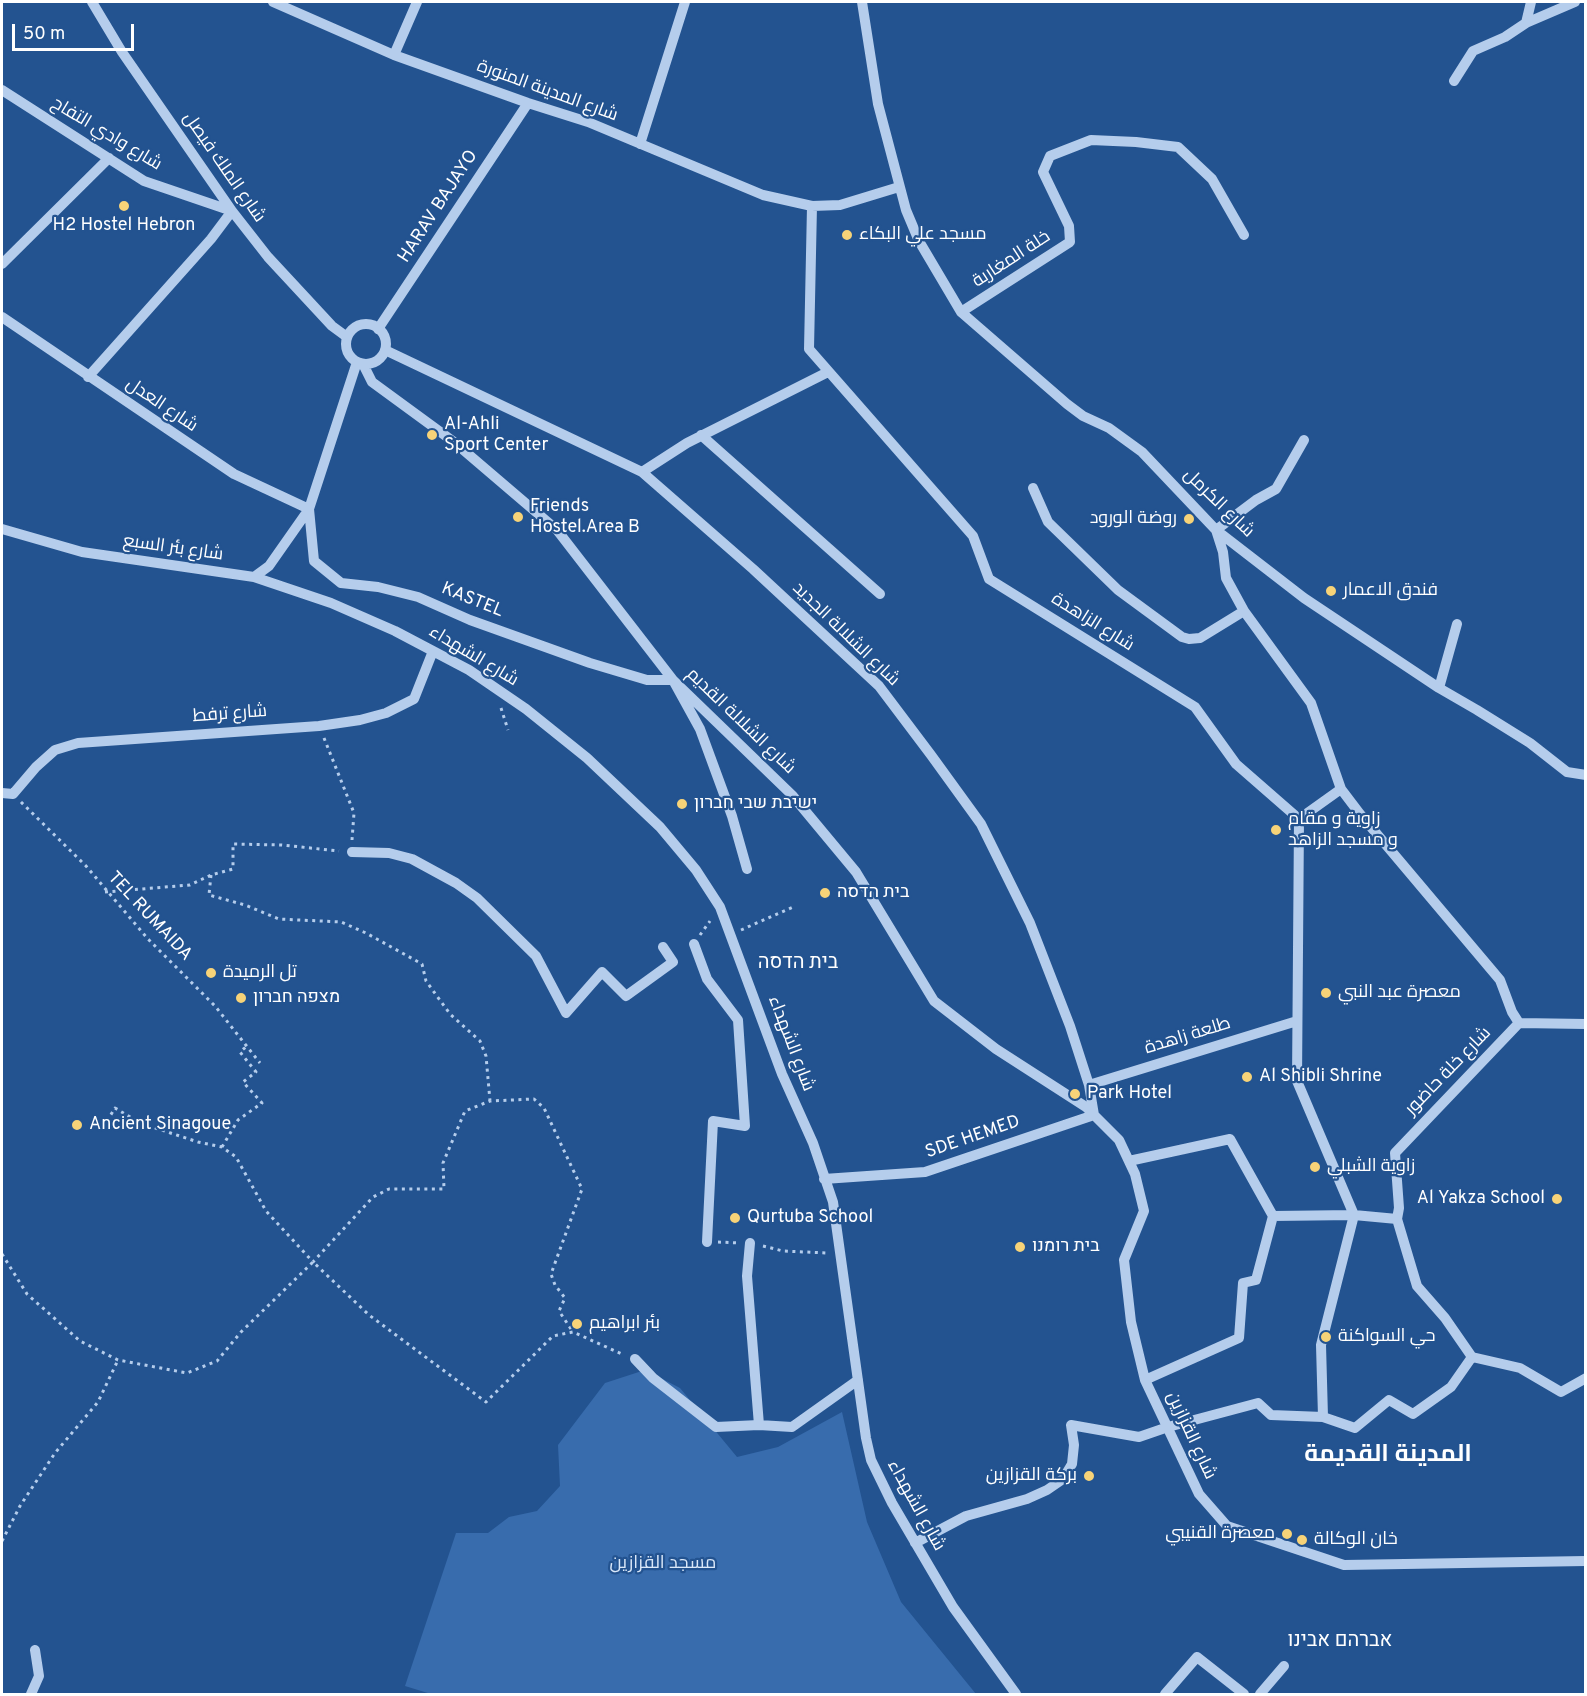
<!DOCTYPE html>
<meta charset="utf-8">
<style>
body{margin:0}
#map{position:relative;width:1587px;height:1696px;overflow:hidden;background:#235390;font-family:Overpass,sans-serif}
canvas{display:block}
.frame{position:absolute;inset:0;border:3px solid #fff;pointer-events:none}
.scale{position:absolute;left:12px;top:24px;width:122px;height:27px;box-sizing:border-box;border:3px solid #fff;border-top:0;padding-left:8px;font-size:18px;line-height:21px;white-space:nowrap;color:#fff;-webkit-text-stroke:4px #235390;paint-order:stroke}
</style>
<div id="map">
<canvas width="1587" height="1696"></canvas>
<div class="frame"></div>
<div class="scale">50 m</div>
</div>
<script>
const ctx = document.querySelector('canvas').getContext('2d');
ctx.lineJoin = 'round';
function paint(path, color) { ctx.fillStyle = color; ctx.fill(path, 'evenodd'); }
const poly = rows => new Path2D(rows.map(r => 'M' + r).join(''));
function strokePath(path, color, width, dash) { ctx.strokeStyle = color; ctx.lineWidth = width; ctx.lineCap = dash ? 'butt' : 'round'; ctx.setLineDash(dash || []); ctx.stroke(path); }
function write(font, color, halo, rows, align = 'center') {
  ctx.font = font + ' Overpass,Cairo,Heebo,sans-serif'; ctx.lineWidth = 4.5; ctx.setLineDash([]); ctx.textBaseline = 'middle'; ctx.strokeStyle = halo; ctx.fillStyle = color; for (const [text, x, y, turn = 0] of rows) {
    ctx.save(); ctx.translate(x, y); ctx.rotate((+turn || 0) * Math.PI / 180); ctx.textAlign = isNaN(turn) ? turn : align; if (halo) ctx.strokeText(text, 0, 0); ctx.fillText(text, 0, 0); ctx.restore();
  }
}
paint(poly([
 [645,1370,680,1388,737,1457,778,1447,842,1412,867,1522,901,1602,976,1694,431,1694,405,1686,456,1533,488,1533,509,1517,537,1511,560,1486,558,1445,605,1383]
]), '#386cad');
strokePath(poly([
 [501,708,508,730],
 [324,738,354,813,352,840],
 [21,802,86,866,148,939,215,1006,260,1063],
 [211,875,209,895,245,905,279,919,341,922,366,933,422,964,426,981,450,1014,480,1041,486,1056,490,1101],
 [105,892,190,885,211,875,233,869,233,844,282,845,339,851],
 [741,930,793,907],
 [700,935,710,921],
 [107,1121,115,1108,140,1123,198,1142,222,1147,236,1157,266,1211,313,1262,373,1197,389,1189,444,1189,443,1163,465,1111,490,1101,534,1099,544,1108,582,1189,551,1274,555,1285,565,1298,559,1311,573,1332],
 [222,1147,238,1120,262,1103,243,1082,256,1072,240,1052,247,1046],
 [718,1242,739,1243],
 [763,1246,783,1251,828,1253],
 [2,1254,27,1294,80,1341,118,1360,187,1373,217,1361,241,1332,313,1262,369,1315,486,1402,553,1336,573,1332,624,1355],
 [2,1541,20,1506,55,1453,98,1402,118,1360]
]), '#b5cdec', 3, [3, 4.5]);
strokePath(poly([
 [92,2,122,52,232,211,268,257,332,326,347,337],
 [273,2,394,55,528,103,588,122,763,195,812,206,840,205,899,187],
 [862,2,878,104,906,210,919,241,961,312,1067,404,1083,416,1109,428,1142,452,1216,530,1304,598,1439,688,1477,710,1530,743,1567,772,1586,775],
 [1526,23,1531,2],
 [394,55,417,2],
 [1454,81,1473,51,1505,37,1526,23,1575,2],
 [2,90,144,181,232,211,211,239,88,377],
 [640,144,685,2],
 [812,206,809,349,973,536,989,579,1195,707,1236,764,1299,819,1297,1081,1354,1215,1321,1345,1323,1417,1271,1415,1258,1403,1168,1427,1139,1437,1071,1425,1074,1445,1072,1464,1063,1479,1047,1490,1027,1499,966,1516,915,1543],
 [2,264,109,158],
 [961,312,1070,242,1069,226,1043,172,1050,156,1091,140,1136,142,1178,147,1212,179,1244,235],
 [2,317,234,474,309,509],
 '346 344a20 20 0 1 1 40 0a20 20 0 1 1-40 0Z',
 [378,329,528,103],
 [385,350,642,472,753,569,879,686,931,755,981,824,1030,923,1070,1026,1089,1085,1094,1115],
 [363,364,372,382,454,442,557,530,673,680,792,795,856,872,934,1001,996,1049,1086,1107,1119,1140,1135,1174,1144,1211,1124,1260,1131,1322,1145,1380,1199,1494,1227,1526,1344,1565,1586,1561],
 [701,435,880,594],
 [1304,440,1276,489,1256,500,1216,530,1223,552,1226,578,1244,611,1311,703,1341,789,1360,814,1500,980,1512,1012,1519,1023],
 [642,472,687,443,828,372],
 [1033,488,1048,522,1118,590,1182,637,1189,639,1200,638,1244,611],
 [309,509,314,561,341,583,378,587,418,597,470,620,590,663,647,680,673,680,700,729,732,816,747,869],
 [2,529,82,552,254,577,269,566,309,509,357,362],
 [254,577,331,603,395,631,469,670,526,709,587,758,660,827,696,870,720,907,782,1074,813,1143,833,1202,866,1438,871,1460,892,1503,953,1607,1016,1694],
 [1439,688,1457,624],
 [2,793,13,794,36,767,55,750,78,743,319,726,360,720,386,713,414,699,433,651],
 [1299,819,1341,789],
 [352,852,389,853,412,859,456,883,477,898,536,956,566,1013,602,972,626,996,673,962,663,947],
 [694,944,707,979,738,1020,745,1126,713,1121,707,1242],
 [1089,1085,1297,1021],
 [1129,1161,1230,1139,1273,1216,1354,1215,1397,1219,1399,1208,1395,1153,1519,1023,1586,1024],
 [824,1179,925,1172,1094,1115],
 [1397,1219,1417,1286,1445,1318,1472,1357,1520,1368,1561,1392,1586,1378],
 [750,1243,747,1276,759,1425,792,1427,858,1380],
 [635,1359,653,1378,716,1427,759,1425],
 [1145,1380,1239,1338,1243,1283,1256,1280,1273,1216],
 [1323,1417,1355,1428,1389,1400,1413,1414,1451,1387,1472,1357],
 [31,1694,39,1676,35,1650],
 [1165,1694,1197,1657,1244,1694],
 [1260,1694,1284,1666]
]), '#b5cdec', 10);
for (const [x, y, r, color] of [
 [124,206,6,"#f7d378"],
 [847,235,6,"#f7d378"],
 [432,435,6,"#f7d378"],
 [518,517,6,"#f7d378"],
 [1189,519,6,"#f7d378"],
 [1331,591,6,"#f7d378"],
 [682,804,6,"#f7d378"],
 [1276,830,6,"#f7d378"],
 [825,893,6,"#f7d378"],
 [211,973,6,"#f7d378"],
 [1326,993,6,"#f7d378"],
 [241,998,6,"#f7d378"],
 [1247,1077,6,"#f7d378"],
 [1075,1094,6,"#f7d378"],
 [77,1125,6,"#f7d378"],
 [1315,1167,6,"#f7d378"],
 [1557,1199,6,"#f7d378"],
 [735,1218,6,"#f7d378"],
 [1020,1247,6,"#f7d378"],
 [577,1324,6,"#f7d378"],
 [1326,1337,6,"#f7d378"],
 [1089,1476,6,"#f7d378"],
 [1287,1534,6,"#f7d378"],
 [1302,1540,6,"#f7d378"]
]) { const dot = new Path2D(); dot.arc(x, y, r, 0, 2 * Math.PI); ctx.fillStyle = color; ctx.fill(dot); strokePath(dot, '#235390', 2); }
write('18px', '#fff', '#235390', [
 ["شارع المدينة المنورة",547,92,20],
 ["شارع وادي التفاح",106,135,31],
 ["شارع الملك فيصل",223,168,55],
 ["HARAV BAJAYO",439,207,-57],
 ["خلة المغاربة",1012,260,-33],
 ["شارع العدل",161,406,34],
 ["شارع الكرمل",1218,504,44],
 ["شارع بئر السبع",173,549,8],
 ["KASTEL",472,601,22],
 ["شارع الزاهدة",1092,623,32],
 ["شارع الشلالة الجديد",845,635,44],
 ["شارع الشهداء",473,657,31],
 ["شارع ترفط",230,715,-4],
 ["شارع الشلالة القديم",740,722,44],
 ["TEL RUMAIDA",149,917,47],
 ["طلعة زاهدة",1188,1037,-17],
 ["شارع الشهداء",790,1044,69],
 ["شارع خلة حاضور",1449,1072,-46],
 ["SDE HEMED",973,1138,-19],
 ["شارع القزازين",1190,1436,65],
 ["شارع الشهداء",915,1506,61]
]);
write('18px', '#fff', '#235390', [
 ["H2 Hostel Hebron",124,226,"center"],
 ["مسجد علي البكاء",859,235],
 ["Al-Ahli",444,425],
 ["Sport Center",444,446],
 ["Friends",530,507],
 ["Hostel.Area B",530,528],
 ["روضة الورود",1177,519,"right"],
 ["فندق الاعمار",1343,591],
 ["ישיבת שבי חברון",694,804],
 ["زاوية و مقام",1288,820],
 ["و مسجد الزاهد",1288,841],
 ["בית הדסה",837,893],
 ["تل الرميدة",223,973],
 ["معصرة عبد النبي",1338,993],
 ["מצפה חברון",253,998],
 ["Al Shibli Shrine",1259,1077],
 ["Park Hotel",1087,1094],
 ["Ancient Sinagoue",89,1125],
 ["زاوية الشبلي",1327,1167],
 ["Al Yakza School",1545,1199,"right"],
 ["Qurtuba School",747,1218],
 ["בית רומנו",1032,1247],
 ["بئر ابراهيم",589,1324],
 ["حي السواكنة",1338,1337],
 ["بركة القزازين",1077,1476,"right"],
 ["معصرة القنيبي",1275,1534,"right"],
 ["خان الوكالة",1314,1540]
], 'left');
write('18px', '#dae8f9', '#235390', [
 ["مسجد القزازين",663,1564]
]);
write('20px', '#fff', '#235390', [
 ["בית הדסה",798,964],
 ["אברהם אבינו",1340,1642]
]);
write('bold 24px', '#fff', '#235390', [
 ["المدينة القديمة",1388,1456]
]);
</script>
